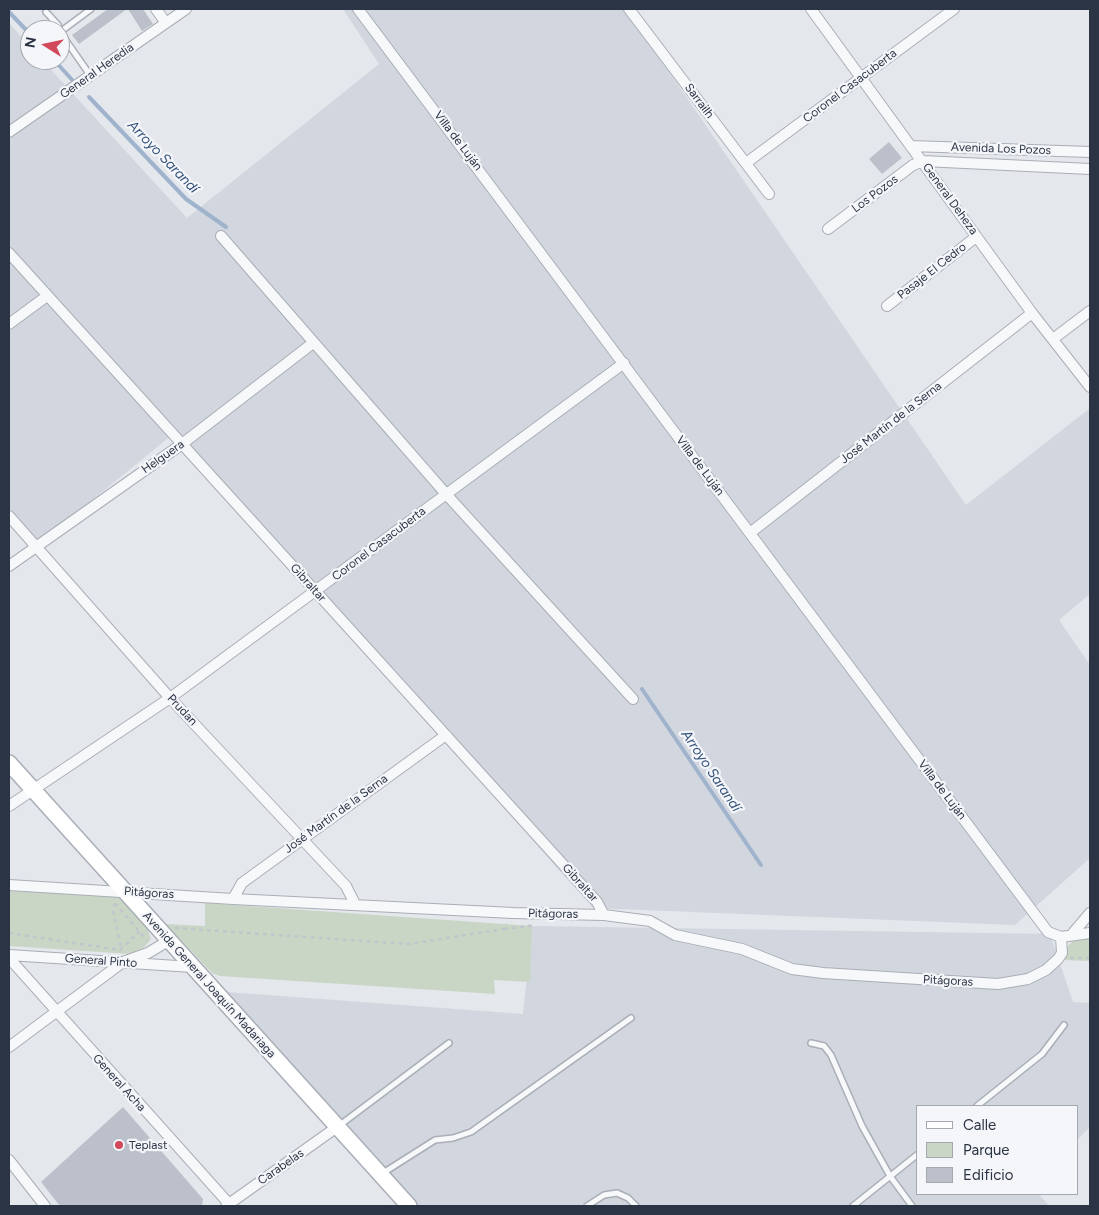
<!DOCTYPE html>
<meta charset="utf-8">
<style>
body{margin:0}
#map{position:relative;width:1099px;height:1215px;overflow:hidden;background:#e4e7ec;font-family:Figtree,sans-serif}
canvas{display:block}
.frame{position:absolute;inset:0;border:10px solid #2b3445;pointer-events:none}
.legend{position:absolute;left:916px;top:1105px;width:162px;height:90px;box-sizing:border-box;background:#f4f6f9;border:1px solid #a4a8b1;margin:0;padding:6px 9px;list-style:none;font-size:15px;color:#2b3445}
.legend li{display:flex;align-items:center;gap:10px;height:25px}
.legend b{width:25px;border:1px solid #a4a8b1}
.north{position:absolute;left:20px;top:20px;width:50px;height:50px;box-sizing:border-box;background:#f4f6f9;border:1px solid #a4a8b1;border-radius:50%;rotate:280deg;font-size:14px;font-weight:700;line-height:20px;text-align:center;color:#2b3445}
.north::after{content:'';display:block;margin:auto;width:18px;height:22px;background:#d1495b;clip-path:polygon(50% 0,100% 100%,50% 72%,0 100%)}
</style>
<div id="map">
<canvas width="1099" height="1215"></canvas>
<div class="frame"></div>
<ul class="legend">
<li><b style="height:6px;background:#fff"></b>Calle</li>
<li><b style="height:14px;background:#c9d6c5"></b>Parque</li>
<li><b style="height:14px;background:#bbc0ca"></b>Edificio</li>
</ul>
<div class="north">N</div>
</div>
<script>
const ctx = document.querySelector('canvas').getContext('2d');
ctx.lineJoin = 'round';
function paint(path, color) { ctx.fillStyle = color; ctx.fill(path, 'evenodd'); }
const poly = rows => new Path2D(rows.map(r => 'M' + r).join(''));
function strokePath(path, color, width, dash) { ctx.strokeStyle = color; ctx.lineWidth = width; ctx.lineCap = dash ? 'butt' : 'round'; ctx.setLineDash(dash || []); ctx.stroke(path); }
function write(font, color, halo, rows, align = 'center') {
  ctx.font = font + ' Figtree,sans-serif'; ctx.lineWidth = 4.5; ctx.setLineDash([]); ctx.textBaseline = 'middle'; ctx.strokeStyle = halo; ctx.fillStyle = color; for (const [text, x, y, turn = 0] of rows) {
    ctx.save(); ctx.translate(x, y); ctx.rotate((+turn || 0) * Math.PI / 180); ctx.textAlign = isNaN(turn) ? turn : align; if (halo) ctx.strokeText(text, 0, 0); ctx.fillText(text, 0, 0); ctx.restore();
  }
}
paint(poly([
 [343,9,626,9,966,505,1089,409,1090,411,1090,594,1059,620,1090,665,1090,858,1015,925,593,908,172,435,37,545,9,513,9,23,30,47,30,60,42,60,187,218,379,64],
 [532,926,1050,934,1073,1002,1090,1003,1090,1127,1078,1139,1078,1106,918,1106,918,1194,1039,1194,1049,1206,399,1206,213,991,523,1014]
]), '#d2d6de');
paint(poly([
 [9,891,115,896,122,900,147,928,151,939,140,952,130,954,9,946],
 [205,903,532,926,530,982,494,980,495,994,220,976,212,973,166,924,205,926],
 [1090,937,1090,961,1065,960,1067,947,1071,943,1076,939]
]), '#c9d6c5');
strokePath(poly([
 [9,12,30,34],
 [54,60,75,83],
 [89,97,186,199,226,227],
 [642,689,761,865]
]), '#9fb4cc', 4);
paint(poly([
 [108,9,127,9,79,44,72,35],
 [128,9,143,9,153,24,142,31],
 [889,142,902,158,882,174,869,159],
 [123,1107,203,1199,202,1206,60,1206,41,1182]
]), '#bbc0ca');
const lane = poly([
 [46,12,58,25,60,30],
 [60,32,90,75],
 [60,32,91,9],
 [811,1043,824,1046,831,1055,862,1126,890,1176,912,1206],
 [977,1106,1042,1054,1064,1025],
 [340,1125,449,1043],
 [383,1173,435,1140,453,1138,471,1132,631,1018],
 [587,1206,604,1195,617,1193,628,1198,636,1206],
 [853,1206,918,1154]
]);
const street = poly([
 [156,9,166,23],
 [358,9,1048,932,1061,937,1090,933],
 [629,9,769,194],
 [811,9,1032,313,1090,387],
 [9,132,186,9],
 [911,146,1090,152],
 [746,163,954,9],
 [828,229,913,165,923,161,1090,169],
 [221,236,446,494,633,699],
 [9,253,597,902,604,915],
 [887,306,976,237],
 [9,324,47,296],
 [1053,339,1090,311],
 [9,516,170,698,346,886,355,904],
 [750,533,1032,313],
 [9,566,182,444,313,343],
 [9,806,170,698,624,363],
 [9,885,233,899,513,913,604,915,650,921,675,935,742,949,792,969,823,973,998,984,1028,979,1046,970,1058,959,1062,953,1061,937],
 [233,899,242,883,446,735],
 [1073,933,1090,913],
 [9,955,192,967],
 [9,958,231,1206],
 [9,1047,123,962,148,953,168,941],
 [9,1160,45,1206],
 [226,1206,337,1127]
]);
const secondary = poly([
 [9,763,409,1206]
]);
strokePath(lane, '#a9aeb7', 8);
strokePath(street, '#a9aeb7', 12);
strokePath(secondary, '#a9aeb7', 18);
strokePath(poly([
 [115,903,147,941],
 [115,903,113,911,121,948],
 [175,928,408,944,504,929,507,924],
 [504,929,535,925],
 [9,933,120,950,139,932],
 [1070,958,1090,958]
]), '#c2c5cb', 2.5, [4, 4]);
strokePath(lane, '#f7f8fa', 5);
strokePath(street, '#f7f8fa', 10);
strokePath(secondary, '#fff', 15);
for (const [x, y, r, color] of [
 [119,1145,5,"#d1495b"]
]) { const dot = new Path2D(); dot.arc(x, y, r, 0, 2 * Math.PI); ctx.fillStyle = color; ctx.fill(dot); strokePath(dot, '#f4f6f9', 2); }
write('12px', '#2b3445', '#f4f6f9', [
 ["General Heredia",97,71,-35],
 ["Coronel Casacuberta",850,86,-37],
 ["Sarrailh",699,101,53],
 ["Villa de Luján",458,141,53],
 ["Avenida Los Pozos",1001,149,2],
 ["Los Pozos",875,194,-37],
 ["General Deheza",950,199,54],
 ["Pasaje El Cedro",932,271,-38],
 ["José Martín de la Serna",891,423,-38],
 ["Helguera",163,457,-35],
 ["Villa de Luján",700,466,53],
 ["Coronel Casacuberta",379,544,-37],
 ["Gibraltar",308,583,48],
 ["Prudan",182,710,47],
 ["Villa de Luján",942,790,53],
 ["José Martín de la Serna",336,814,-36],
 ["Gibraltar",580,883,48],
 ["Pitágoras",149,893,4],
 ["Pitágoras",553,914,1],
 ["General Pinto",101,961,4],
 ["Pitágoras",948,981,3],
 ["Avenida General Joaquín Madariaga",209,985,48],
 ["General Acha",119,1083,48],
 ["Carabelas",281,1167,-35]
]);
write('12px', '#2b3445', '#f4f6f9', [
 ["Teplast",129,1145]
], 'left');
write('italic 14px', '#34527a', '#f4f6f9', [
 ["Arroyo Sarandí",163,157,46],
 ["Arroyo Sarandí",711,771,56]
]);
</script>
